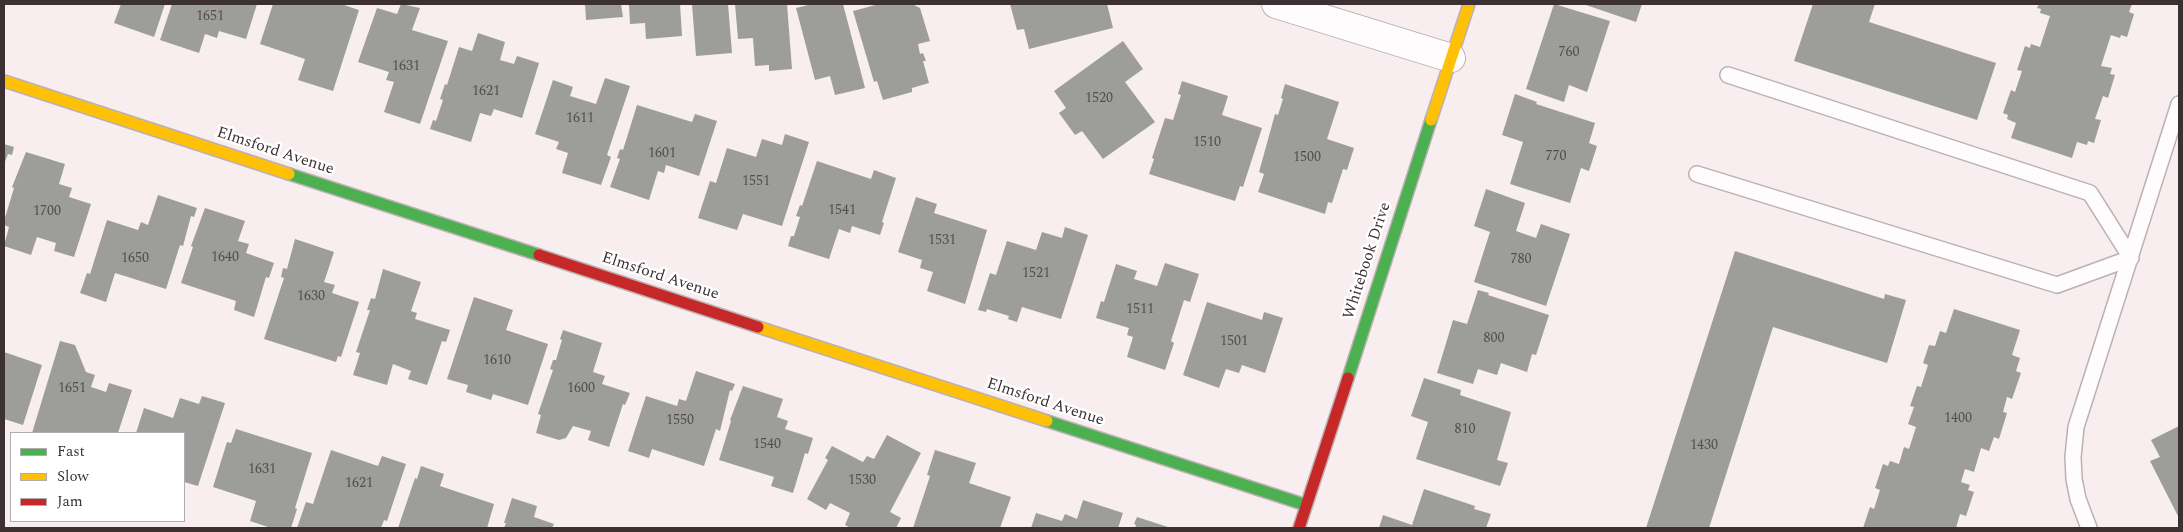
<!DOCTYPE html>
<style>
body{margin:0}
#map{position:relative;width:2183px;height:532px;overflow:hidden;background:#f8edef;font-family:Spectral,serif}
canvas{display:block}
.frame{position:absolute;inset:0;border:5px solid #3d3033;pointer-events:none}
.legend{position:absolute;left:10px;top:432px;width:175px;height:90px;box-sizing:border-box;background:#fff;border:1px solid #b1acad;margin:0;padding:6px 9px;list-style:none;font-size:15px;color:#3d3033}
.legend li{display:flex;align-items:center;gap:10px;height:25px}
.legend b{width:25px;border:1px solid #b1acad}
</style>
<div id="map">
<canvas width="2183" height="532"></canvas>
<div class="frame"></div>
<ul class="legend">
<li><b style="height:6px;background:#4caf50"></b>Fast</li>
<li><b style="height:6px;background:#ffc107"></b>Slow</li>
<li><b style="height:6px;background:#c62828"></b>Jam</li>
</ul>
</div>
<script>
const ctx = document.querySelector('canvas').getContext('2d');
ctx.lineJoin = 'round';
function paint(path, color) { ctx.fillStyle = color; ctx.fill(path, 'evenodd'); }
const poly = rows => new Path2D(rows.map(r => 'M' + r).join(''));
function strokePath(path, color, width, dash) { ctx.strokeStyle = color; ctx.lineWidth = width; ctx.lineCap = dash ? 'butt' : 'round'; ctx.setLineDash(dash || []); ctx.stroke(path); }
function write(font, color, halo, rows, align = 'center') {
  ctx.font = font + ' Spectral,serif'; ctx.lineWidth = 5; ctx.setLineDash([]); ctx.textBaseline = 'middle'; ctx.strokeStyle = halo; ctx.fillStyle = color; for (const [text, x, y, turn = 0] of rows) {
    ctx.save(); ctx.translate(x, y); ctx.rotate((+turn || 0) * Math.PI / 180); ctx.textAlign = isNaN(turn) ? turn : align; if (halo) ctx.strokeText(text, 0, 0); ctx.fillText(text, 0, 0); ctx.restore();
  }
}
paint(poly([
 [121,4,165,4,154,37,114,23],
 [172,4,257,4,246,39,219,31,217,38,205,34,199,53,160,40],
 [273,4,341,4,359,10,333,91,298,80,305,59,260,44],
 [401,4,420,8,412,30,448,41,420,124,384,112,394,82,386,80,389,72,358,62,377,8,397,14],
 [585,4,621,4,623,17,586,20],
 [629,4,680,4,682,36,646,39,645,23,630,24],
 [692,4,728,4,732,53,696,56],
 [735,4,787,4,792,69,769,71,769,65,755,66,753,38,738,39],
 [812,4,843,4,865,88,835,95,830,76,815,80,796,8],
 [879,4,912,4,920,8,930,41,918,44,920,54,923,53,926,61,923,61,929,83,912,88,912,92,883,100,877,81,874,82,853,11],
 [1010,4,1107,4,1113,28,1029,49,1024,29,1017,30],
 [1554,4,1610,21,1587,92,1569,85,1564,102,1526,89],
 [1583,4,1642,4,1636,22],
 [1813,4,1875,4,1869,22,1996,63,1977,120,1794,61],
 [2039,4,2132,4,2129,12,2134,14,2127,37,2121,35,2120,38,2111,35,2101,66,2112,68,2110,74,2115,75,2108,98,2103,96,2095,119,2101,120,2094,143,2088,141,2087,145,2077,142,2072,158,2011,138,2016,123,2007,119,2008,115,2003,113,2011,90,2015,92,2022,71,2017,70,2025,46,2030,48,2031,44,2040,47,2050,16,2040,13,2041,9,2037,8],
 [478,33,505,42,500,60,514,64,517,56,539,63,522,118,494,109,491,116,480,113,471,142,430,129,433,120,436,121,443,100,440,99,445,84,447,85,459,47,472,51],
 [1123,41,1143,69,1125,82,1155,122,1103,159,1082,131,1075,135,1059,113,1066,108,1054,91],
 [605,78,630,86,607,155,611,157,601,185,562,173,568,153,556,149,559,142,535,134,553,80,573,87,570,96,596,104],
 [1182,81,1228,96,1222,115,1262,128,1243,187,1240,186,1235,201,1149,174,1154,159,1152,158,1165,118,1173,120,1181,95,1178,94],
 [1285,84,1339,102,1327,139,1354,148,1347,170,1343,169,1332,203,1328,202,1325,214,1258,192,1264,174,1259,172,1275,114,1278,115,1283,99,1281,98],
 [1515,94,1537,102,1536,104,1595,123,1589,143,1597,146,1589,171,1581,168,1570,203,1510,184,1523,142,1502,135],
 [637,105,692,122,695,114,717,121,699,176,666,165,664,173,658,171,649,200,610,187,620,159,617,158,620,149,623,150],
 [785,134,809,142,782,226,743,214,737,230,698,218,710,181,716,183,727,148,756,157,762,139,782,145],
 [4,144,14,147,12,155,8,154,4,164],
 [26,152,65,164,59,184,72,188,69,197,91,204,74,257,54,251,56,243,37,237,31,255,4,246,9,227,4,225,4,221,14,188,12,187],
 [817,161,871,179,874,170,896,178,882,222,884,223,880,235,852,226,850,233,839,229,829,259,788,246,791,236,794,236,800,217,796,216,800,205,802,206],
 [1486,189,1525,203,1516,231,1536,238,1541,224,1570,234,1546,306,1474,282,1490,232,1474,226],
 [158,195,197,208,194,217,191,216,183,246,180,245,166,289,115,273,106,302,80,293,87,273,90,274,107,220,138,230,141,222,148,225],
 [916,197,937,204,934,213,987,230,965,304,927,291,933,272,920,268,922,260,898,252],
 [205,208,245,221,238,241,249,244,246,253,274,263,269,278,266,277,254,317,234,310,236,301,181,283,193,247,191,246],
 [1065,227,1088,235,1061,319,1022,307,1017,322,1008,319,1009,316,987,309,986,312,978,310,990,273,996,275,1007,241,1036,250,1042,232,1062,238],
 [295,239,334,252,324,282,335,285,332,293,359,302,341,357,338,356,336,362,264,339,284,278,281,277,283,268,287,269],
 [1735,251,1884,299,1885,294,1906,300,1887,363,1773,327,1709,528,1646,528],
 [1165,263,1199,274,1190,302,1184,300,1171,341,1174,343,1165,370,1127,357,1133,337,1127,335,1129,328,1096,318,1101,301,1104,302,1116,264,1137,271,1134,279,1157,286],
 [383,269,421,282,411,311,417,313,415,319,450,330,446,342,442,341,427,385,408,379,411,371,393,364,387,385,353,375,360,353,356,352,370,310,367,310,371,298,375,299],
 [1478,290,1489,293,1488,295,1549,315,1536,355,1532,354,1527,372,1501,363,1497,375,1478,369,1473,384,1437,373,1453,320,1467,324],
 [474,297,513,310,506,330,548,344,528,405,493,394,491,400,466,392,468,385,447,379],
 [1207,302,1262,320,1264,312,1283,318,1265,373,1242,365,1239,373,1226,369,1219,388,1183,375],
 [1954,309,2020,330,2012,355,2020,358,2016,371,2021,373,2012,399,2007,397,2003,412,2007,413,1999,439,1994,437,1989,451,1981,448,1974,472,1965,469,1961,482,1970,485,1968,490,1974,492,1966,516,1960,514,1956,528,1863,528,1870,507,1874,509,1880,490,1875,488,1883,464,1888,466,1890,461,1899,464,1904,447,1909,449,1916,427,1908,424,1914,407,1910,406,1917,386,1921,387,1928,365,1923,363,1929,345,1935,346,1940,331,1946,333],
 [563,330,602,343,593,372,605,376,602,384,630,393,625,405,623,404,609,447,588,440,591,431,573,426,566,438,559,440,536,433,541,415,538,414,553,370,550,369,553,360,556,360,562,340,560,339],
 [60,341,75,345,86,372,95,375,91,387,106,392,109,383,132,390,118,433,32,433],
 [4,352,42,365,23,425,4,419],
 [696,371,735,384,732,391,730,390,720,431,716,429,704,466,652,449,649,458,628,451,646,396,677,406,679,399,686,401],
 [1424,378,1461,390,1460,395,1511,412,1497,460,1508,463,1500,486,1416,459,1428,422,1411,416],
 [743,386,783,399,777,417,788,421,785,429,813,438,808,454,805,453,793,493,771,486,774,477,719,460,731,421,730,420],
 [202,396,225,403,198,486,184,482,184,433,136,433,144,408,173,418,180,398,199,404],
 [2179,426,2179,518,2150,461,2160,457,2151,440],
 [236,429,312,453,295,508,297,509,291,528,271,528,250,521,256,501,213,487,227,442,231,443],
 [887,435,921,453,890,512,901,518,896,528,851,528,845,525,850,513,830,503,826,510,807,499,828,460,825,458,832,446,863,462,867,456,874,459],
 [331,450,378,466,382,456,406,464,387,521,384,520,381,528,297,528,306,502,313,504],
 [935,450,976,463,969,483,1011,497,1000,528,913,528,930,476,927,475],
 [421,466,444,474,440,486,494,504,487,528,398,528,415,478,417,479],
 [1424,489,1475,506,1474,509,1491,514,1486,528,1379,528,1383,515,1412,525],
 [512,498,537,506,534,517,554,524,552,528,504,528,506,523,504,523],
 [1083,500,1123,513,1118,528,1031,528,1036,513,1062,521,1065,514,1077,519],
 [1137,517,1171,528,1135,528,1136,525,1134,524]
]), '#9d9e9c');
const lane = poly([
 [1697,174,2057,285,2131,258,2090,193,1728,75],
 [2089,528,2078,499,2074,479,2073,457,2076,427,2179,104]
]);
const street = poly([
 [1276,4,1451,58]
]);
const fast = poly([
 [289,174,539,255],
 [1348,378,1431,120],
 [1047,421,1306,505]
]);
const slow = poly([
 [4,81,289,174],
 [1431,120,1469,4],
 [758,327,1047,421]
]);
const jam = poly([
 [539,255,758,327],
 [1299,528,1348,378]
]);
strokePath(lane, '#bbb0b2', 18);
strokePath(street, '#bbb0b2', 30);
strokePath(fast, '#bbb0b2', 14);
strokePath(slow, '#bbb0b2', 14);
strokePath(jam, '#bbb0b2', 14);
strokePath(lane, '#fefcfd', 15);
strokePath(street, '#fefcfd', 28);
strokePath(fast, '#4caf50', 11);
strokePath(slow, '#ffc107', 11);
strokePath(jam, '#c62828', 11);
write('14px', '#554c4d', null, [
 ["1651",210,17],
 ["760",1569,53],
 ["1631",406,67],
 ["1621",486,92],
 ["1520",1099,99],
 ["1611",580,119],
 ["1510",1207,143],
 ["1601",662,154],
 ["770",1556,157],
 ["1500",1307,158],
 ["1551",756,182],
 ["1541",842,211],
 ["1700",47,212],
 ["1531",942,241],
 ["1640",225,258],
 ["1650",135,259],
 ["780",1521,260],
 ["1521",1036,274],
 ["1630",311,297],
 ["1511",1140,310],
 ["800",1494,339],
 ["1501",1234,342],
 ["1610",497,361],
 ["1651",72,389],
 ["1600",581,389],
 ["1400",1958,419],
 ["1550",680,421],
 ["810",1465,430],
 ["1540",767,445],
 ["1430",1704,446],
 ["1631",262,470],
 ["1530",862,481],
 ["1621",359,484]
]);
write('16px', '#3d3033', '#fff', [
 ["Elmsford Avenue",275,152,18],
 ["Whitebook Drive",1368,261,-72],
 ["Elmsford Avenue",660,277,18],
 ["Elmsford Avenue",1045,403,18]
]);
</script>
